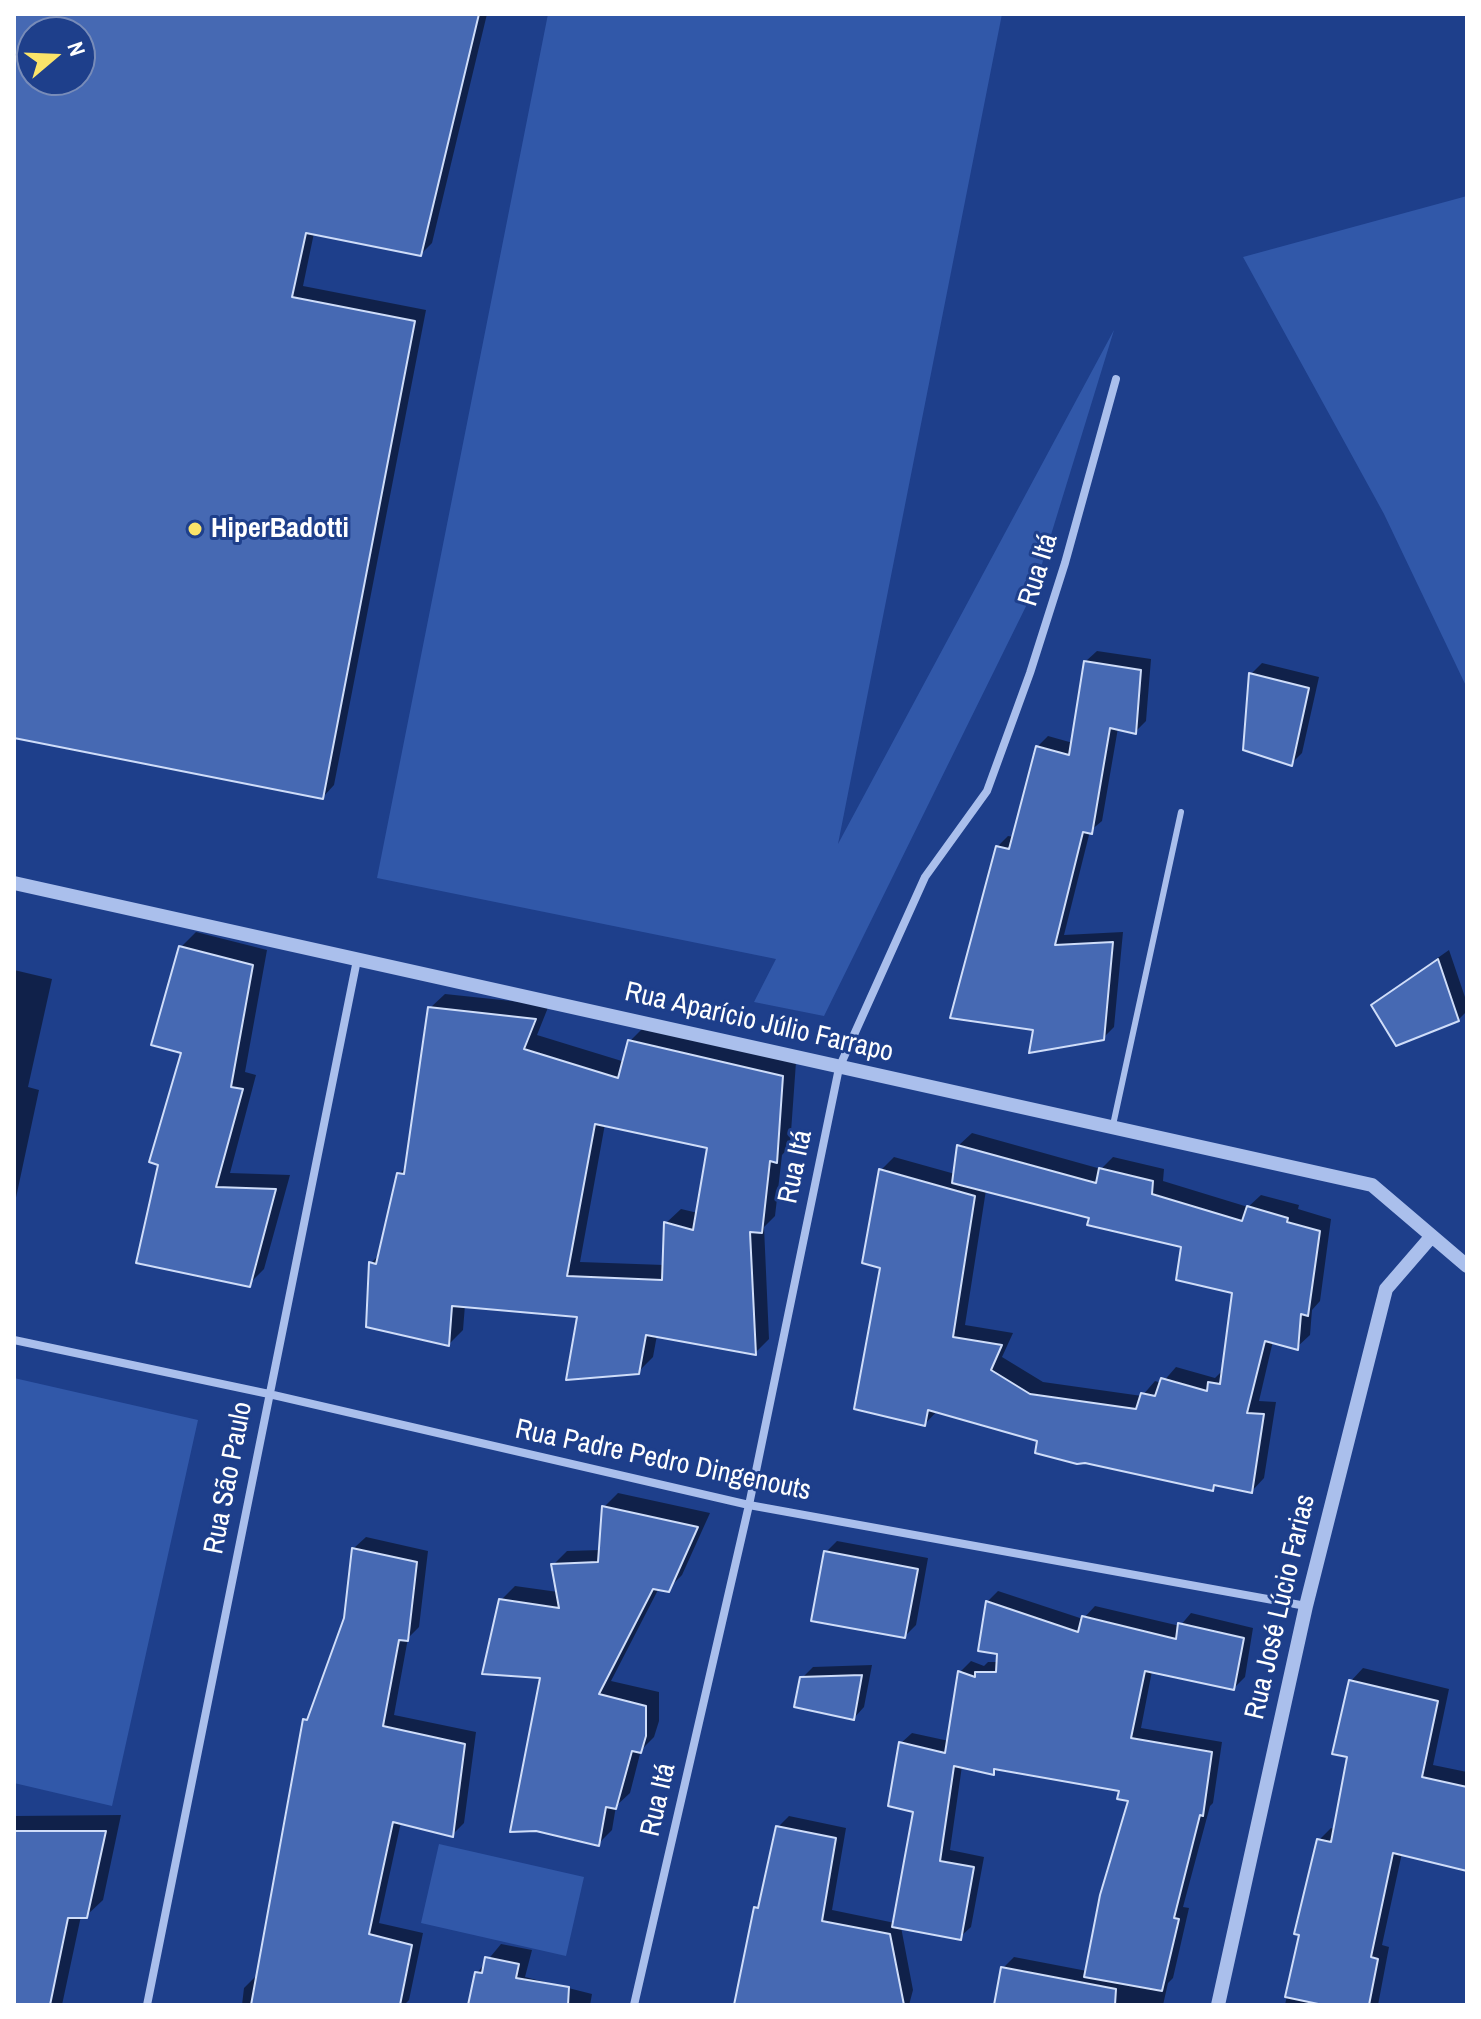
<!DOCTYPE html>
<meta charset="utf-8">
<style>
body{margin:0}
#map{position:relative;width:1481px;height:2019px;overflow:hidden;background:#1e3f8b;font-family:"Archivo Narrow",sans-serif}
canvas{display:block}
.frame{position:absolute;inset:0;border:16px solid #fff;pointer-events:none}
.north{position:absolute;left:16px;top:16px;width:80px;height:80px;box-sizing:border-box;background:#1e3f8b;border:2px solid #788cb9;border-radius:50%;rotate:71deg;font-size:22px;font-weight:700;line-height:32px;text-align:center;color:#fff}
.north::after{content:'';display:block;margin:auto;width:28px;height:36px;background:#fbe469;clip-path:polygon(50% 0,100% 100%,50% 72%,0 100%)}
</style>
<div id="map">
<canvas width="1481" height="2019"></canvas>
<div class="frame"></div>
<div class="north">N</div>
</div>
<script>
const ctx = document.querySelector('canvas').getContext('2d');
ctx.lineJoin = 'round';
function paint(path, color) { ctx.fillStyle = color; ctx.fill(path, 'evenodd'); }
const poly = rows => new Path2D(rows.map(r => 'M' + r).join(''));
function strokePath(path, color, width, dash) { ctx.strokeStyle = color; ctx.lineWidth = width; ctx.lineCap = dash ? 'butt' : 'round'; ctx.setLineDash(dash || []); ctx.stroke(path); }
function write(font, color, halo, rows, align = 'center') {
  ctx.font = font + ' "Archivo Narrow",sans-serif'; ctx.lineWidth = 6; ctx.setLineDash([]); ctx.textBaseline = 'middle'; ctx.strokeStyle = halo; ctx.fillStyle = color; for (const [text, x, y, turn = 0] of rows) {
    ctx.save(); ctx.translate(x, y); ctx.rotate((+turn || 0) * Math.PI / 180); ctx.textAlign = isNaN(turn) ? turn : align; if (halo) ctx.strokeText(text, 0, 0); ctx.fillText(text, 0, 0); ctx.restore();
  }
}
paint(poly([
 [548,14,1002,14,838,844,1114,330,1034,590,824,1016,754,1002,776,959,377,878],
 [1467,196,1467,688,1384,514,1243,257],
 [14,1378,198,1420,112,1806,14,1783],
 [439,1844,584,1877,566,1956,421,1923]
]), '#3158a9');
paint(poly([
 [14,14,487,14,432,243,421,254,314,233,303,286,426,310,334,785,323,797,14,736],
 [32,32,80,32,80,80,32,80],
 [1097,651,1151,659,1146,721,1135,732,1118,728,1102,821,1090,831,1064,935,1123,932,1114,1027,1103,1038,1035,1029,997,847,1008,836,1014,837,1037,747,1048,736,1073,743,1086,661],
 [1262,663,1319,677,1302,753,1291,764,1251,674],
 [196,932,267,950,245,1072,256,1075,230,1173,290,1175,264,1269,249,1284,138,1261,184,1052,181,947],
 [1449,950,1467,1003,1467,1011,1458,1020,1374,1006,1385,995],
 [14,970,52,979,28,1087,39,1090,14,1207],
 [445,994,549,1005,537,1035,625,1062,630,1041,644,1027,796,1062,790,1146,782,1155,775,1216,764,1227,769,1339,755,1353,657,1335,653,1357,638,1372,579,1315,465,1305,463,1330,449,1344,371,1263,381,1253,399,1174,408,1165,430,1008],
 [605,1124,709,1146,698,1213,681,1209,666,1223,664,1265,580,1262],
 [972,1133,1101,1169,1113,1157,1164,1169,1163,1181,1248,1207,1261,1195,1299,1205,1298,1209,1331,1219,1320,1301,1312,1310,1310,1335,1297,1347,1273,1341,1259,1401,1276,1402,1264,1478,1252,1491,1218,1484,1213,1489,938,1410,925,1424,883,1266,881,1170,894,1157,955,1174,959,1145],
 [986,1190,1091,1217,1183,1246,1234,1292,1224,1369,1215,1378,1176,1367,1162,1383,1155,1381,1142,1396,1043,1382,1002,1357,1013,1333,965,1325],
 [618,1493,710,1513,682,1575,668,1589,659,1588,611,1681,659,1692,659,1721,654,1737,641,1750,630,1793,616,1806,612,1830,598,1844,543,1676,501,1600,515,1586,558,1592,553,1565,567,1551,601,1550,604,1507],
 [366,1537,428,1551,419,1627,408,1638,394,1715,476,1732,464,1823,452,1835,401,1822,379,1923,423,1933,409,2000,404,2005,242,2005,244,1988,256,1976,305,1720,312,1712,346,1619,354,1548],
 [837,1541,928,1558,916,1625,905,1636,826,1552],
 [998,1591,1083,1619,1095,1606,1180,1626,1191,1613,1253,1628,1245,1677,1234,1688,1152,1671,1141,1728,1222,1742,1213,1803,1210,1806,1183,1907,1189,1908,1173,1978,1168,1983,1163,2005,997,2005,1003,1968,1014,1957,1087,1971,1130,1799,1122,1790,999,1768,993,1773,962,1766,950,1850,984,1857,971,1927,960,1937,901,1927,913,1990,909,2005,740,2005,756,1908,762,1903,778,1827,789,1816,846,1828,832,1910,895,1923,916,1811,901,1743,912,1733,949,1741,960,1672,971,1661,984,1666,988,1662,998,1662,999,1653,987,1602],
 [872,1665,864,1707,854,1718,802,1678,813,1667],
 [1363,1668,1449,1689,1433,1765,1467,1772,1467,1869,1402,1853,1382,1945,1389,1947,1378,2005,1285,2005,1319,1840,1331,1828,1335,1829,1349,1756,1351,1681],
 [121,1815,103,1900,86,1916,81,1916,62,2005,14,2005,14,1816],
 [501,1944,532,1950,525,1977,592,1994,590,2005,470,2005,477,1973]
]), '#0007');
const building = poly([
 [14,14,479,14,421,256,306,233,292,297,415,321,323,799,14,738,14,14],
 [32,32,80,32,80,80,32,80,32,32],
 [1084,661,1141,670,1136,734,1110,728,1092,834,1083,832,1055,945,1113,942,1104,1040,1029,1053,1033,1030,950,1018,996,846,1009,849,1036,746,1069,755,1084,661],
 [1249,673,1309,688,1292,766,1243,750,1249,673],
 [179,946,253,965,231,1087,243,1089,216,1187,276,1189,250,1287,136,1263,158,1165,149,1162,181,1053,151,1045,179,946],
 [1438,959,1459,1021,1396,1046,1371,1005,1438,959],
 [428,1007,536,1019,524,1049,618,1078,628,1040,783,1076,777,1163,770,1161,762,1233,750,1232,756,1355,646,1335,639,1374,566,1380,577,1317,452,1306,449,1346,366,1327,369,1262,376,1264,397,1173,404,1174,428,1007],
 [595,1124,707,1148,693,1230,664,1222,662,1280,567,1276,595,1124],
 [957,1145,1096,1183,1099,1168,1153,1181,1152,1194,1242,1221,1247,1206,1288,1218,1287,1222,1320,1231,1308,1316,1301,1314,1298,1350,1265,1341,1247,1413,1264,1414,1252,1493,1214,1485,1213,1491,1085,1463,1077,1464,1035,1453,1037,1441,928,1410,925,1426,854,1409,880,1268,862,1263,879,1169,975,1196,953,1337,1002,1345,991,1370,1030,1394,1136,1409,1141,1393,1155,1396,1161,1378,1207,1391,1208,1382,1220,1384,1232,1293,1176,1280,1181,1247,1087,1225,1089,1218,952,1183,957,1145],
 [602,1506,698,1527,669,1592,653,1589,599,1694,646,1706,646,1736,641,1753,632,1751,616,1809,606,1807,599,1846,536,1831,510,1832,540,1678,482,1674,499,1599,559,1608,551,1564,598,1562,602,1506],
 [352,1548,417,1562,408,1641,399,1640,383,1726,465,1744,453,1837,393,1822,369,1934,412,1945,400,2005,251,2005,303,1719,307,1720,344,1618,352,1548],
 [824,1551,918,1569,905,1638,811,1621,824,1551],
 [986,1601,1078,1632,1082,1616,1176,1639,1178,1623,1244,1638,1234,1690,1145,1671,1131,1738,1212,1752,1203,1816,1200,1815,1174,1918,1179,1919,1162,1991,1084,1977,1100,1895,1128,1801,1117,1799,1119,1791,994,1769,994,1775,954,1766,940,1861,974,1867,961,1940,892,1927,913,1812,888,1806,899,1742,945,1753,958,1671,975,1677,975,1672,996,1672,997,1654,978,1651,986,1601],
 [862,1675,854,1720,794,1707,800,1677,862,1675],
 [1349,1680,1438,1701,1422,1777,1467,1787,1467,1871,1393,1853,1371,1957,1378,1959,1369,2005,1323,2005,1285,1997,1299,1935,1294,1934,1317,1839,1331,1842,1347,1757,1332,1754,1349,1680],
 [776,1826,836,1838,822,1921,890,1934,904,2005,734,2005,754,1907,758,1908,776,1826],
 [14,1831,106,1831,87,1918,68,1918,50,2005,14,2005,14,1831],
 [485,1957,519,1964,516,1978,569,1987,568,2005,468,2005,475,1972,482,1973,485,1957],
 [1001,1967,1116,1989,1115,2005,994,2005,1001,1967]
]);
paint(building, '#4669b3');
strokePath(building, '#cfddf9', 2);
strokePath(poly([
 [1113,1125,1181,812]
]), '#aabfec', 6);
strokePath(poly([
 [14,1340,269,1394,749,1505,1306,1606],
 [147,2005,357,960],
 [634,2005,749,1505,839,1068,925,877,987,791,1030,673,1065,563,1116,379]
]), '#aabfec', 8);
strokePath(poly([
 [14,883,1372,1185,1467,1266],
 [1218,2005,1306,1606,1386,1289,1431,1237]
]), '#aabfec', 14);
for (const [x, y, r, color] of [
 [195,529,8,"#fbe469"]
]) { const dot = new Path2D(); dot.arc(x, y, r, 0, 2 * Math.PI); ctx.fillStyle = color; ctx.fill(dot); strokePath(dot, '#1e3f8b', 3); }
write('bold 28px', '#fff', '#1e3f8b', [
 ["HiperBadotti",211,529]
], 'left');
write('28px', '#fff', '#1e3f8b', [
 ["Rua Itá",1039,570,-73],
 ["Rua Aparício Júlio Farrapo",759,1023,13],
 ["Rua Itá",796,1167,-78],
 ["Rua Padre Pedro Dingenouts",663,1461,12],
 ["Rua São Paulo",229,1478,-79],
 ["Rua José Lúcio Farias",1281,1607,-77],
 ["Rua Itá",659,1800,-77]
]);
</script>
